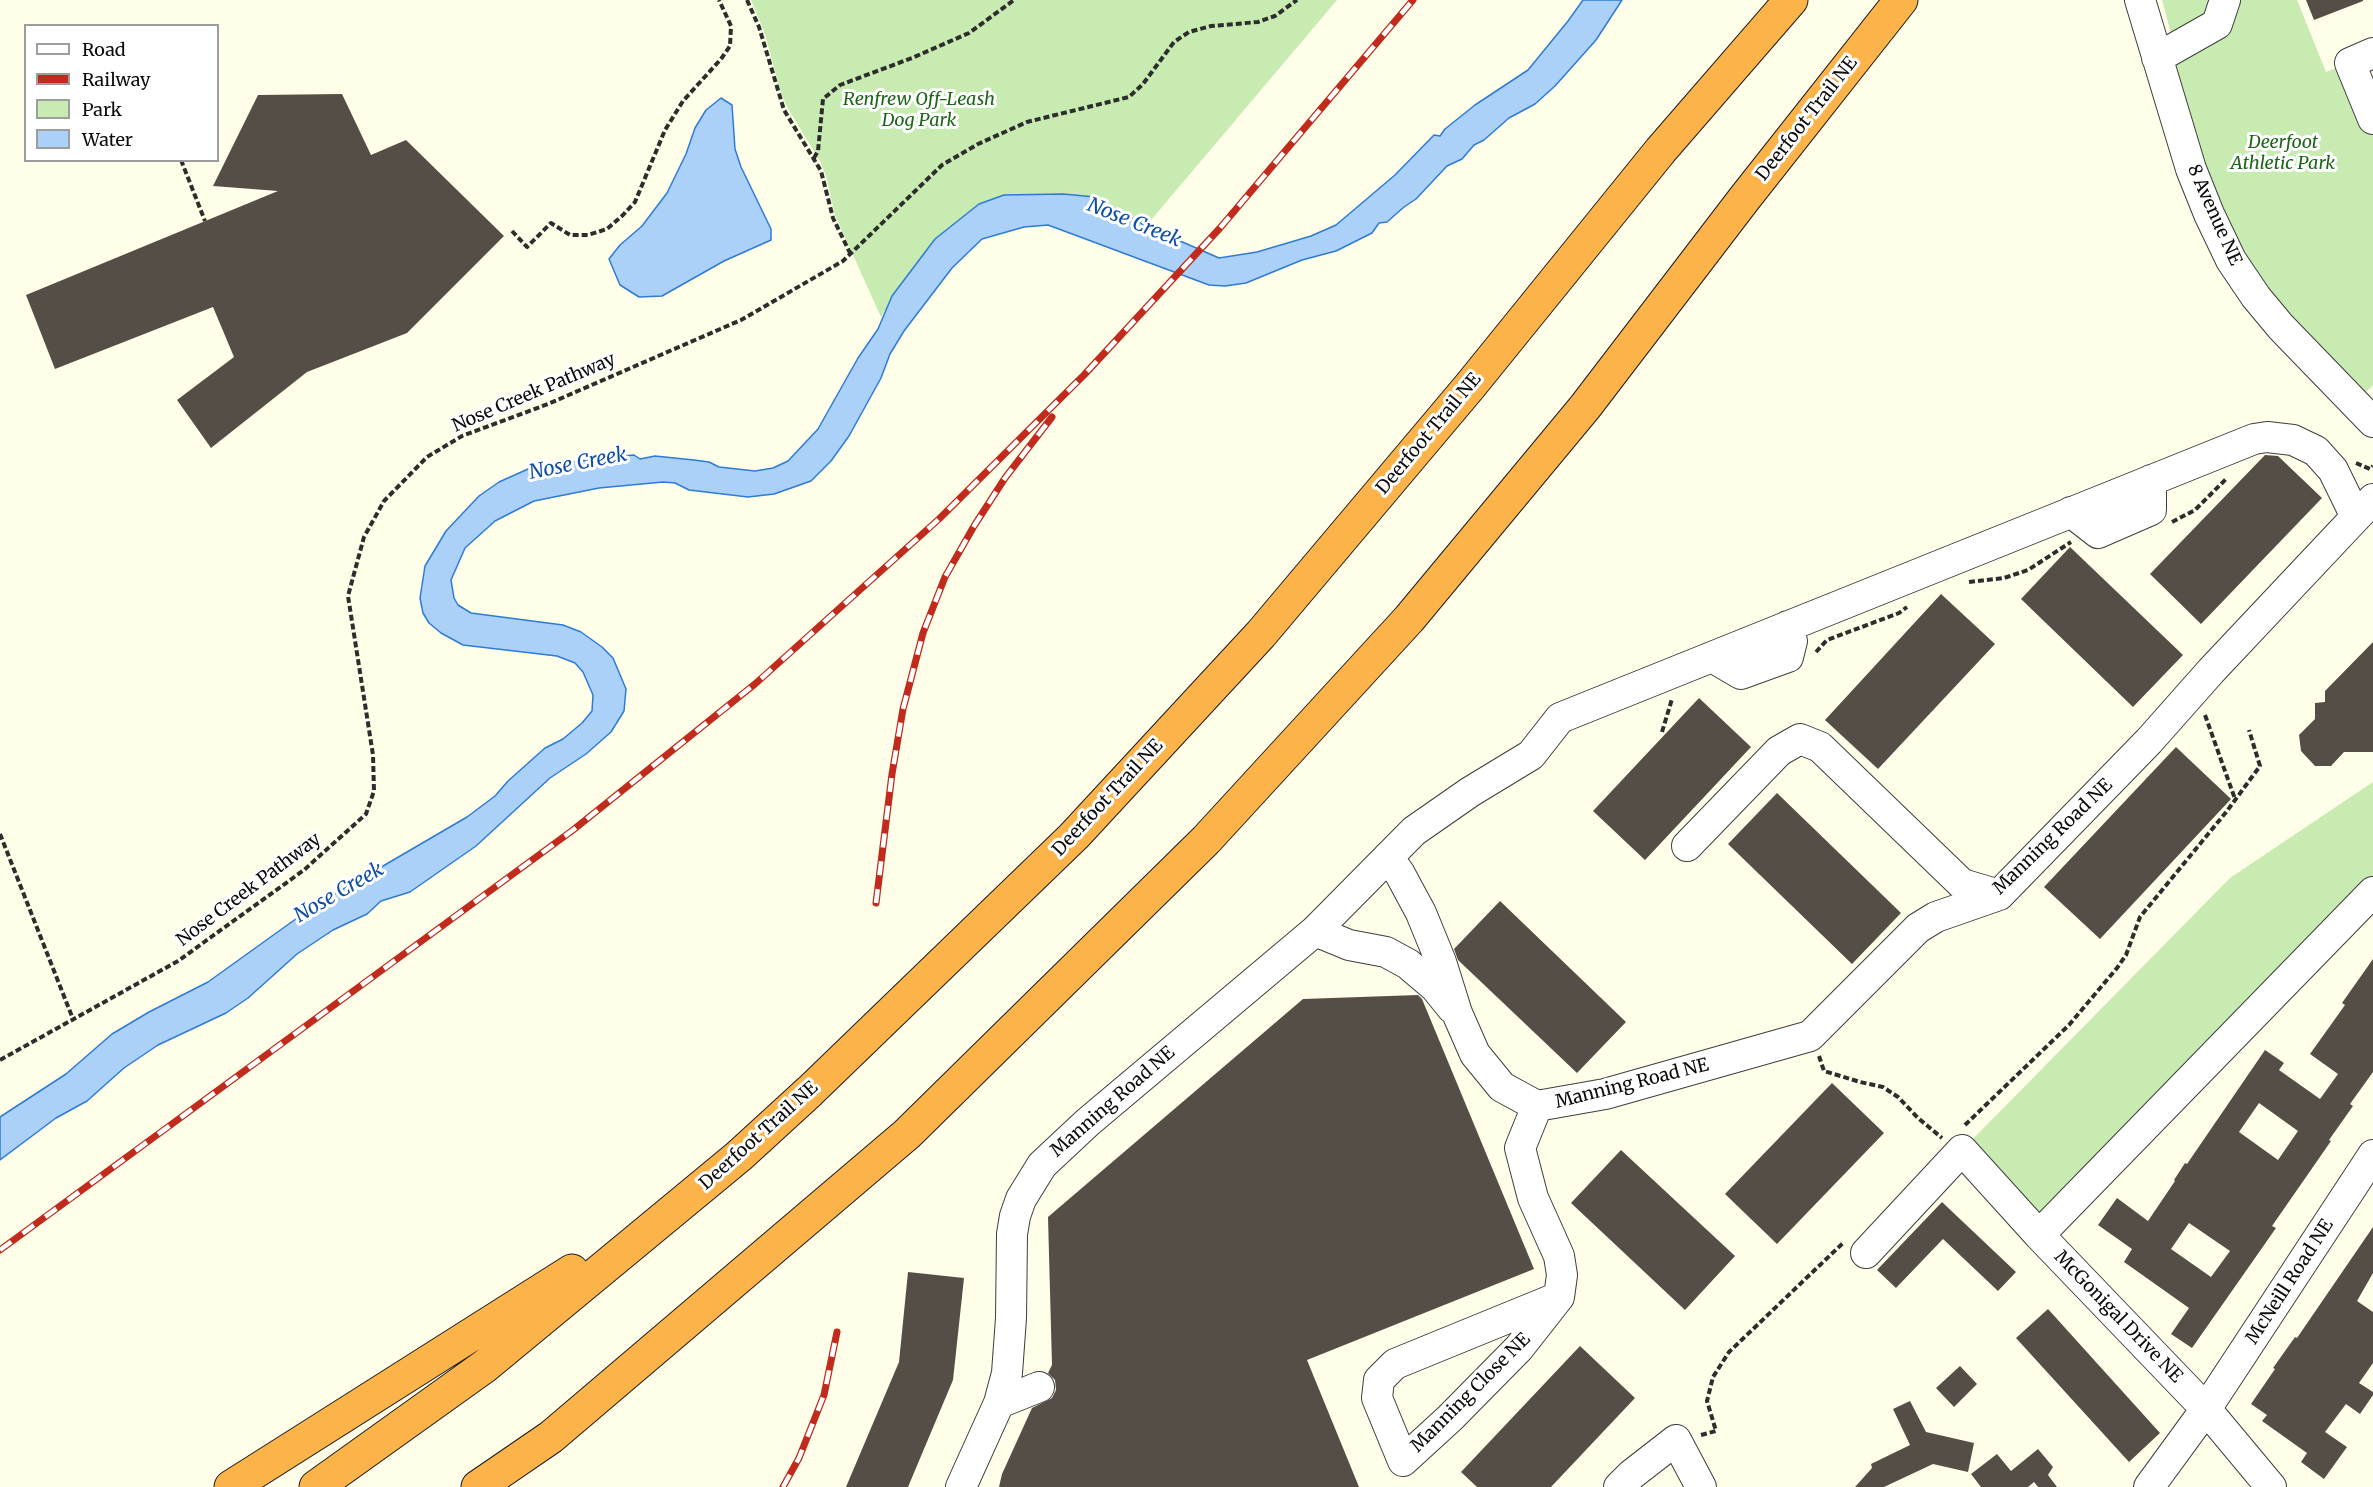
<!DOCTYPE html>
<style>
body{margin:0}
#map{position:relative;width:2373px;height:1487px;overflow:hidden;background:#fffee9;font-family:Merriweather,serif}
canvas{display:block}
.legend{position:absolute;left:24px;top:24px;width:195px;height:138px;box-sizing:border-box;background:#fff;border:2px solid #9d9d9d;margin:0;padding:8px 10px;list-style:none;font-size:18px;color:#0b0b0b}
.legend li{display:flex;align-items:center;gap:12px;height:30px}
.legend b{width:30px;border:2px solid #9d9d9d}
</style>
<div id="map">
<canvas width="2373" height="1487"></canvas>
<ul class="legend">
<li><b style="height:8px;background:#fff"></b>Road</li>
<li><b style="height:8px;background:#c12b1d"></b>Railway</li>
<li><b style="height:16px;background:#c7ebb1"></b>Park</li>
<li><b style="height:16px;background:#abd1f9"></b>Water</li>
</ul>
</div>
<script>
const ctx = document.querySelector('canvas').getContext('2d');
ctx.lineJoin = 'round';
function paint(path, color) { ctx.fillStyle = color; ctx.fill(path, 'evenodd'); }
const poly = rows => new Path2D(rows.map(r => 'M' + r).join(''));
function strokePath(path, color, width, dash) { ctx.strokeStyle = color; ctx.lineWidth = width; ctx.lineCap = dash ? 'butt' : 'round'; ctx.setLineDash(dash || []); ctx.stroke(path); }
function write(font, color, halo, rows, align = 'center') {
  ctx.font = font + ' Merriweather,serif'; ctx.lineWidth = 6; ctx.setLineDash([]); ctx.textBaseline = 'middle'; ctx.strokeStyle = halo; ctx.fillStyle = color; for (const [text, x, y, turn = 0] of rows) {
    ctx.save(); ctx.translate(x, y); ctx.rotate((+turn || 0) * Math.PI / 180); ctx.textAlign = isNaN(turn) ? turn : align; if (halo) ctx.strokeText(text, 0, 0); ctx.fillText(text, 0, 0); ctx.restore();
  }
}
paint(poly([
 [751,0,1337,0,1146,226,1095,197,1004,195,902,282,881,317,835,215,826,176,820,161,787,107,780,90,765,34],
 [2162,0,2297,0,2326,72,2350,63,2373,119,2373,385,2355,404,2256,297,2157,58,2175,48],
 [2373,782,2373,892,2039,1235,1962,1150,2230,878]
]), '#c7ebb1');
const water = poly([
 [1583,0,1622,0,1596,40,1555,86,1535,104,1509,118,1484,140,1474,145,1462,159,1447,166,1416,199,1404,207,1387,222,1379,223,1372,233,1336,251,1302,260,1246,283,1225,286,1209,285,1048,225,1024,227,982,239,952,268,904,331,890,354,881,378,849,436,831,461,811,481,774,494,748,497,689,490,675,483,663,482,599,488,534,501,495,521,465,548,451,580,454,598,458,605,471,613,563,625,581,632,602,647,613,658,626,689,624,711,611,732,586,754,550,778,476,846,410,892,381,901,367,914,333,930,297,954,248,998,226,1013,158,1045,124,1068,87,1101,56,1118,0,1160,0,1117,66,1074,112,1034,149,1012,208,982,311,908,467,817,495,796,508,781,545,748,563,739,582,723,592,711,593,695,583,672,575,663,557,656,463,645,441,633,429,623,423,613,420,598,425,566,446,531,479,496,499,482,528,469,607,457,634,455,640,459,655,456,694,460,709,462,719,467,755,471,773,468,788,461,818,429,858,358,878,329,892,296,935,239,979,204,1004,195,1063,194,1095,197,1146,226,1219,258,1257,252,1311,236,1336,225,1395,175,1434,135,1440,136,1445,129,1475,105,1528,70,1568,21,1583,0],
 [721,98,732,105,735,149,741,167,771,229,771,240,724,261,662,296,639,297,620,285,609,259,620,245,642,226,667,193,686,154,695,128,706,110,721,98]
]);
paint(water, '#abd1f9');
strokePath(water, '#2e7bd4', 1.5);
paint(poly([
 [2306,0,2363,0,2363,1,2314,20],
 [342,94,371,155,406,140,504,236,407,333,307,372,211,448,177,400,234,357,213,307,55,369,26,295,278,191,213,186,258,95],
 [2265,455,2278,456,2322,498,2201,624,2150,574],
 [2070,547,2183,655,2133,707,2021,599],
 [1941,594,1995,644,1878,769,1825,720],
 [2373,642,2373,752,2344,752,2331,766,2315,766,2301,751,2299,735,2315,719,2315,703,2325,702,2325,691],
 [1699,698,1751,747,1645,860,1593,811],
 [2176,747,2231,799,2100,939,2044,887],
 [1777,793,1901,913,1852,964,1728,844],
 [1500,901,1626,1022,1577,1073,1458,960,1454,949],
 [2373,959,2373,1072,2350,1104,2353,1106,2329,1140,2331,1141,2272,1226,2276,1228,2192,1348,2171,1334,2189,1308,2124,1262,2132,1249,2098,1225,2117,1198,2148,1221,2175,1181,2174,1180,2185,1163,2187,1164,2265,1050,2284,1063,2279,1070,2320,1099,2338,1074,2310,1054,2345,1005,2342,1003],
 [2259,1103,2298,1131,2278,1160,2239,1132],
 [2189,1223,2230,1251,2211,1277,2171,1249],
 [1418,995,1422,999,1534,1269,1307,1360,1359,1487,999,1487,1002,1474,1032,1408,1052,1398,1056,1390,1055,1380,1048,1373,1052,1365,1048,1217,1303,999],
 [1832,1083,1884,1133,1777,1244,1725,1194],
 [1621,1150,1735,1256,1685,1310,1571,1203],
 [1942,1202,2016,1272,1998,1291,1943,1239,1896,1288,1877,1270],
 [2373,1227,2373,1273,2357,1301,2373,1312,2373,1363,2359,1383,2373,1392,2373,1395,2360,1414,2346,1404,2325,1432,2347,1447,2324,1479,2301,1462,2307,1453,2262,1421,2267,1415,2251,1404,2275,1369,2273,1368,2295,1337,2297,1338],
 [908,1272,964,1278,953,1380,908,1487,846,1487,899,1362],
 [2048,1309,2160,1433,2129,1462,2016,1338],
 [1580,1346,1635,1398,1551,1487,1477,1487,1461,1472],
 [1960,1366,1977,1384,1954,1407,1936,1388],
 [1910,1401,1926,1432,1974,1443,1968,1472,1933,1464,1884,1487,1855,1487,1872,1468,1871,1464,1910,1445,1893,1409],
 [2038,1449,2053,1467,2048,1475,2057,1487,2038,1487,2034,1482,2028,1487,1981,1487,1971,1474,1997,1454,2011,1471]
]), '#544e47');
const minor = poly([
 [2140,0,2191,169,2209,214,2231,260,2256,297,2281,327,2373,422],
 [2373,53,2350,63,2373,119],
 [2157,58,2217,24,2225,0],
 [2071,512,2098,533,2151,510,2151,480],
 [1712,657,1741,674,1788,657,1792,641,1788,626],
 [1687,846,1779,751,1800,739,1820,747,1962,884,1999,895],
 [1388,857,1400,874,1421,913,1441,962,1457,1013,1475,1054,1502,1087,1537,1106,1605,1094,1810,1036,1918,928,1936,917,1999,895,2149,741,2211,671,2373,499],
 [1315,931,1349,945,1386,952,1408,964,1435,987,1452,1008],
 [1537,1106,1520,1148,1533,1198,1559,1256,1562,1275,1559,1297,1519,1348,1450,1418,1403,1461,1377,1398,1379,1380,1395,1364,1559,1297],
 [2039,1235,2373,892],
 [1866,1253,1962,1150,2039,1235,2206,1409,2271,1487],
 [999,1403,1039,1387],
 [961,1487,999,1403,1007,1373,1011,1318,1012,1234,1015,1216,1021,1199,1042,1165,1088,1122,1315,931,1414,831,1470,792,1531,755,1560,718,2254,439,2267,437,2293,440,2316,451,2333,470,2356,517],
 [1619,1487,1631,1475,1676,1440,1701,1487],
 [2149,1487,2206,1409,2373,1155]
]);
const highway = poly([
 [231,1487,572,1271],
 [316,1487,485,1366,739,1156,810,1091,1074,836,1261,634,1470,386,1661,150,1791,0],
 [478,1487,551,1437,907,1134,1206,840,1409,619,1585,407,1744,199,1901,0]
]);
strokePath(minor, '#3e3e3e', 32);
strokePath(highway, '#1c1c1c', 35);
strokePath(poly([
 [747,0,759,27,784,110,821,171,833,218,850,253],
 [814,158,818,151,823,99,840,85,912,58,969,33,1014,0],
 [181,160,205,221],
 [512,231,527,247,551,223,570,235,588,235,607,229,623,215,635,202,665,130,683,101,721,59,730,46,731,26,719,0],
 [2356,463,2370,469,2373,466],
 [2172,522,2195,510,2227,478],
 [1969,582,2004,578,2028,570,2071,542],
 [1816,652,1827,640,1899,613,1907,607],
 [2205,715,2235,799],
 [1662,732,1672,699],
 [0,834,73,1019],
 [1819,1056,1824,1071,1860,1082,1883,1087,1898,1097,1918,1118,1942,1138],
 [0,1060,178,961,304,870,366,814,374,791,373,755,348,596,364,537,384,501,427,457,462,436,548,404,741,320,843,261,942,165,978,144,1027,122,1129,97,1143,84,1174,42,1189,32,1211,26,1258,22,1275,16,1297,0],
 [1965,1125,2069,1025,2117,968,2126,955,2140,917,2227,811,2260,766,2249,730],
 [1701,1435,1716,1431,1707,1401,1713,1377,1729,1352,1843,1243]
]), '#2d2d2d', 4, [6, 3]);
strokePath(minor, '#fff', 30);
strokePath(highway, '#fcb34a', 33);
const rail = poly([
 [876,903,892,774,903,709,923,633,945,577,974,526,1005,478,1052,417],
 [0,1250,573,830,755,684,939,519,1084,375,1220,228,1413,0],
 [783,1487,799,1458,824,1395,837,1332]
]);
strokePath(rail, '#c12b1d', 7);
strokePath(rail, '#fff', 4.5, [14]);
write('italic 18px', '#1e6519', '#fff', [
 ["Renfrew Off-Leash",919,100],
 ["Dog Park",919,121],
 ["Deerfoot",2283,143],
 ["Athletic Park",2283,164]
]);
write('18px', '#0b0b0b', '#fff', [
 ["Deerfoot Trail NE",1807,119,-52],
 ["8 Avenue NE",2214,215,66],
 ["Nose Creek Pathway",534,393,-23],
 ["Deerfoot Trail NE",1429,434,-50],
 ["Deerfoot Trail NE",1108,798,-47],
 ["Manning Road NE",2053,837,-44],
 ["Nose Creek Pathway",249,890,-37],
 ["Manning Road NE",1632,1084,-14],
 ["Manning Road NE",1113,1102,-41],
 ["Deerfoot Trail NE",759,1136,-42],
 ["McNeill Road NE",2290,1282,-57],
 ["McGonigal Drive NE",2118,1317,46],
 ["Manning Close NE",1471,1393,-45]
]);
write('italic 20px', '#0f4ea2', '#fff', [
 ["Nose Creek",1134,223,22],
 ["Nose Creek",578,464,-11],
 ["Nose Creek",339,893,-30]
]);
</script>
